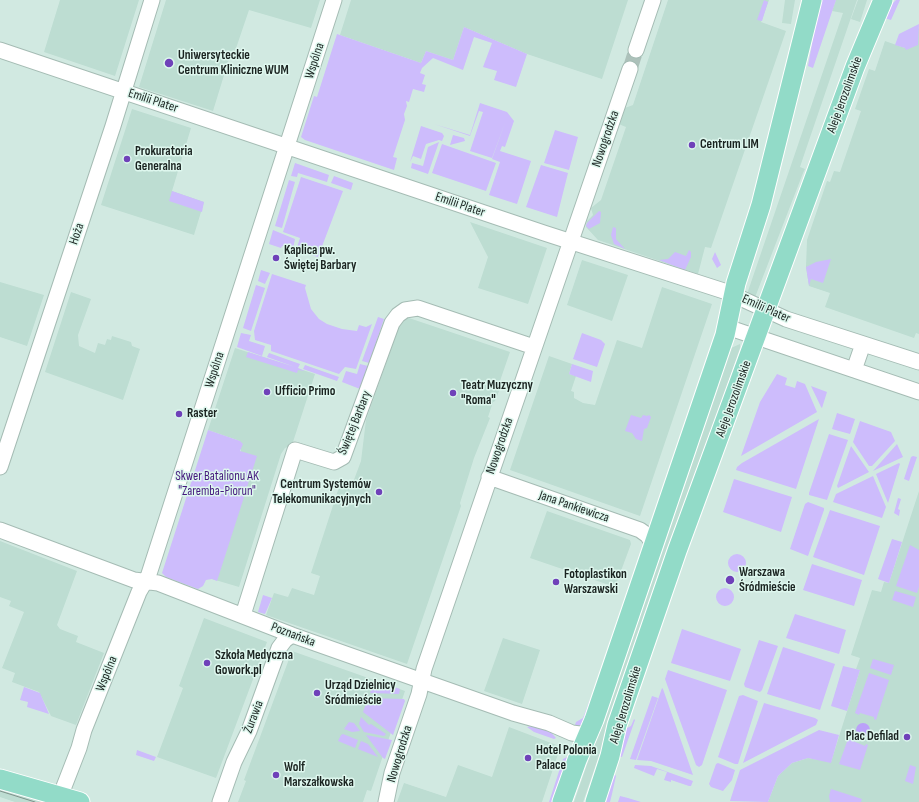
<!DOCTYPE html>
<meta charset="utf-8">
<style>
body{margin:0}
canvas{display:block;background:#d1e9e1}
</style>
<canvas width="919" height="802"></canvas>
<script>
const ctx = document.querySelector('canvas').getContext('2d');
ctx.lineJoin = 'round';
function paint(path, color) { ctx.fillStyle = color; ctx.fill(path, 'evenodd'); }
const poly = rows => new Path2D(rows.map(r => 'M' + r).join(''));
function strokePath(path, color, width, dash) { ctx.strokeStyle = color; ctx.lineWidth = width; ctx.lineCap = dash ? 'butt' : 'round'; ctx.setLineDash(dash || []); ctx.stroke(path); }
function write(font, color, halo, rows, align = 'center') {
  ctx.font = font + ' "Sofia Sans Condensed",sans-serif'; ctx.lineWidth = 3; ctx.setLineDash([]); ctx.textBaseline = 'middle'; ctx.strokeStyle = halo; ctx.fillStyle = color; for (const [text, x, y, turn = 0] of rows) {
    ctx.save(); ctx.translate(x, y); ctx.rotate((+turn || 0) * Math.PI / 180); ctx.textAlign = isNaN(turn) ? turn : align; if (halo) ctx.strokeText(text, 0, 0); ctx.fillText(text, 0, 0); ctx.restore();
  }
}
paint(poly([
 [60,0,139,0,115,76,44,52],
 [166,0,320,0,311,28,249,10,232,60,229,59,213,111,139,87],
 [351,0,628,0,602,79,527,54,464,27,453,60,426,51,421,63,340,35],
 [668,0,769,0,761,22,786,31,711,248,705,247,698,274,598,240,586,227,587,221,593,215,591,208,601,200,626,127,616,123,622,109,633,105],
 [785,0,795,0,791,24,782,23],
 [836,0,857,0,804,155,800,167,805,169,803,173,754,300,746,297,843,13,832,11],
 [858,0,867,0,860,22,851,19],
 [919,28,919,334,916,333,914,338,825,307,830,293,809,286,806,267,807,240,827,181,830,182,834,171,840,172,861,111,855,109,869,69,875,71,885,41,905,48],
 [132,109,191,128,172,191,204,202,194,235,101,205],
 [470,222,547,248,528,304,478,288,488,257],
 [582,260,628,275,612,321,567,305],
 [0,282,44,295,27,346,0,337],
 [662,287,712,304,640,516,510,470,549,356,572,364,569,374,576,376,571,391,574,392,574,398,583,403,595,405,617,340,642,348],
 [71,292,91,299,78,335,79,346,95,353,98,343,105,345,107,339,111,340,112,336,131,342,132,346,140,349,123,400,45,372],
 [406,317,510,352,501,378,499,385,501,386,495,401,493,402,488,417,490,418,474,458,460,503,461,506,407,664,266,615,274,593,288,597,292,588,314,595,320,576,311,573,341,481,352,485,361,461,366,420,401,321,404,321],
 [740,344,740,348,583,802,574,802,731,348],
 [235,348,315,374,292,445,285,448,281,454,239,587,212,579,244,481,240,441,208,430],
 [919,491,919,802,768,802,778,776,792,763,808,758,831,762,860,670,856,669,860,658,851,655,872,590,881,592,884,582,889,583],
 [547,511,630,540,631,544,615,587,530,558],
 [0,541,77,571,57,625,60,629,78,636,76,642,104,653,76,725,51,716,39,692,12,682,15,673,2,668,24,612,9,606,11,601,0,597],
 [204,618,267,642,216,778,157,757,183,688,179,686],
 [503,638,540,650,522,704,484,691],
 [292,651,405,691,371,791,367,790,363,802,238,802,246,781,244,780],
 [509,727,559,746,559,751,542,802,397,802,404,783,446,797,458,765,492,777],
 [0,789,42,802,15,802,0,797]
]), '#bdddd2');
paint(poly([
 [764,0,768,2,762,21,757,20],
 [820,0,836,0,813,68,808,66],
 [896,0,900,0,891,20,884,18,890,6],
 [919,24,918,45,906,50,905,48,895,45,899,34],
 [464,27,527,54,516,87,494,80,497,71,483,67,492,43,474,37,463,70,433,58,422,68,420,73,425,75,422,84,426,85,424,92,413,89,409,102,406,101,407,106,404,114,405,120,393,157,397,158,394,170,305,140,301,137,314,96,317,97,337,34,421,63,426,51,453,60],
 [480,103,507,112,514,121,505,147,502,146,500,151,531,161,517,204,489,195,500,162,492,159,506,120,492,158,470,151,483,112,479,111,470,136,434,124,470,135],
 [421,126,442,133,444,136,442,141,439,140,426,144,421,159,413,156,410,162],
 [555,130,578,137,569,170,544,163],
 [453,135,464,138,465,141,450,145],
 [439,142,428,174,408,167,411,168,412,163,423,166,428,147],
 [442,144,496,163,486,191,432,173],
 [295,163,329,175,327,182,298,173,297,177,291,176],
 [541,165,568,173,557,217,526,207],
 [334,176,353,183,351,190,331,183],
 [301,177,343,191,318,257,296,250,300,238,283,232],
 [289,180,295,182,282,228,275,226],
 [172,191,204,202,202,212,169,201],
 [599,211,601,212,600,223,589,229,586,226,587,223],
 [613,227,616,228,616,239,625,249,614,244,611,235],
 [273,230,295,239,293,249,282,246,281,248,269,244],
 [689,250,691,252,691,257,685,270,659,260,668,259,675,252,686,256],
 [715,252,721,265,717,268,712,259],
 [831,259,823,283,811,279,809,286,806,267,816,262],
 [261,270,270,273,265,284,258,281],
 [272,274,306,285,305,288,311,309,319,319,327,324,342,329,357,331,359,325,366,327,372,324,356,369,345,367,339,374,271,351,271,345,255,340,254,331],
 [256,285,265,288,251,331,243,328],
 [378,317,384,319,369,363,362,361],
 [241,333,251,335,249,341,265,346,262,356,237,347],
 [582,333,601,340,605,344,597,367,573,359],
 [248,352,295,367,267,357,269,353,300,364,298,368,305,371,298,370,297,373,246,357],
 [360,364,368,366,360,389,342,382,346,371,357,374],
 [572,364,593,371,591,382,569,374],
 [305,365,339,377,337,381,303,369],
 [777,374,787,378,785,385,795,388,797,381,805,384,817,412,741,456,760,402],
 [811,386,827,392,822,408,821,407],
 [837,413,855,419,850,434,832,429],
 [631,415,641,418,643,415,647,416,649,415,651,417,647,428,644,429,642,441,636,439,632,433,625,431],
 [819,419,796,489,736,470,737,467,742,463],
 [860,421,891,432,895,441,872,466,869,466,853,442],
 [208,430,240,441,243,444,240,451,257,456,246,490,241,489,240,492,245,494,217,581,212,579,206,580,203,586,198,589,166,577,162,573],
 [829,434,848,440,827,500,809,495,809,493],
 [897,444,903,457,873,471],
 [851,446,869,472,838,488,837,486],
 [913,456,917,457,909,481,904,479,911,457],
 [899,463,900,464,888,503,876,474],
 [873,476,886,507,882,518,833,502,836,494],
 [734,479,792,497,781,532,723,512],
 [898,498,901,499,898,509,900,510,899,516,894,513],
 [808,502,824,508,824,510,808,556,790,549,805,504],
 [830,510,880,526,864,575,813,557],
 [892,539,902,542,889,583,878,579],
 [910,545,919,550,919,587,917,593,896,586],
 '728 563a9 9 0 1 1 18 0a9 9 0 1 1-18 0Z',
 [812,564,862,580,854,606,803,590],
 '716 597a9 9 0 1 1 18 0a9 9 0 1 1-18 0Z',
 [895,591,916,597,913,607,892,600],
 [263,595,272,598,265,614,258,612],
 [795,614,846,630,839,654,786,638],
 [682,629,741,649,730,681,671,663],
 [759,640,778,646,762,690,760,692,745,687,744,684],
 [783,647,835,664,820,710,767,694],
 [873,659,894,665,891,675,870,668],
 [843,666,860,670,847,711,831,706],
 [668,670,727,690,702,765,699,767,696,765,665,679],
 [869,673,889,680,876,720,874,719,874,717,860,713,859,715,855,713],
 [374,680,400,689,399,694,370,693],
 [24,687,40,693,49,714,27,707,28,702,20,700],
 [662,688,663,689,693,775,651,761,637,760],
 [743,695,758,701,738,764,735,764,718,757,739,696],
 [652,696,658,698,636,760,630,759],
 [591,697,583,724,574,728,576,722,583,718],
 [368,698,404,699,405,701,393,735,363,712],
 [764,703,815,718,818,720,816,725,743,763],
 [361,717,369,725,371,724,386,734,384,736,364,732,359,724],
 [634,719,635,720,622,757,618,756,625,729,631,726],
 [349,722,354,723,360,731,352,732,344,729],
 [535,725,548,729,556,738,554,739,534,732,527,727],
 [819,730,839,735,831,763,808,758,792,763,778,776,768,802,730,801,740,770],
 [343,734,358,740,355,748,338,741,341,735],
 [366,735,392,740,385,759,383,758],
 [848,739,865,746,866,744,868,745,860,770,839,764],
 [361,741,368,744,378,757,358,749],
 [137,750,156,757,154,761,136,755],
 [567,757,569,757,554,802,549,802,563,759],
 [718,763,735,770,732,780,723,791,711,787,709,784,716,764],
 [635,765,651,766,693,781,691,786,689,786,671,780,671,782,664,780,667,772,657,769,654,776,634,768],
 [910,765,916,767,913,784,905,781],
 [613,772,616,776,612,794,610,802,606,802],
 [831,789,862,799,861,802,830,802,829,796],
 [620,796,628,798,641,802,618,802]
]), '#cdbcfc');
paint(poly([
 '856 730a7 7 0 1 1 14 0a7 7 0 1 1-14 0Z'
]), '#bba1f9');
strokePath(poly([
 [630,69,636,50]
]), '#acc1ba', 15, [15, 8]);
const minor = poly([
 [0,50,544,233,727,292,786,319,919,362],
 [636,50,653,0],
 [727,327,919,392],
 [854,370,863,344],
 [0,467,113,126,152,0],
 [489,477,640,530,647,535,654,545],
 [0,530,134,580,158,583,292,635,513,713,549,723,572,733,580,734,589,732],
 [243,615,295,450,334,462,343,457,392,323,398,315,405,310,418,308,534,347],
 [58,802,79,748,84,730,139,592,148,577,334,0],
 [220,802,234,762,249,731,279,648,285,640,292,635],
 [386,802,392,773,419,694,424,669,630,69]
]);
const major = poly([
 [0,779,80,802],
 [562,802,577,760,594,720,725,335,736,283,761,205,812,0],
 [595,802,610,756,617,725,677,551,855,67,883,0]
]);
strokePath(minor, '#a5bcb4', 17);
strokePath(major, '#fff', 21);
strokePath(minor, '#fff', 15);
strokePath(major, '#92dbc8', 19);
strokePath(poly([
 [0,791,35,802]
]), '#7f908a', 1);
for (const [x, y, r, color] of [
 [169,63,5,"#6f41b9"],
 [692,145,4,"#6f41b9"],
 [127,159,4,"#6f41b9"],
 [276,258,4,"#6f41b9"],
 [267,392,4,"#6f41b9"],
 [453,393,4,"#6f41b9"],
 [179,414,4,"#6f41b9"],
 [379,492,4,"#6f41b9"],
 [730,580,5,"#6f41b9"],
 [556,582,4,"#6f41b9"],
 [207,663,4,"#6f41b9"],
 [317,693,4,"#6f41b9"],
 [907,737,4,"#6f41b9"],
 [528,758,4,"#6f41b9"],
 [276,775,4,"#6f41b9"]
]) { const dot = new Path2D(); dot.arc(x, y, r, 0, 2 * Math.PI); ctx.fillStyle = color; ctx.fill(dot); strokePath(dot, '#def7ee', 1.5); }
write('bold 13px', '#1a2320', '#def7ee', [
 ["Uniwersyteckie",178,56],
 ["Centrum Kliniczne WUM",178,71],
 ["Centrum LIM",700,145],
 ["Prokuratoria",135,152],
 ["Generalna",135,167],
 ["Kaplica pw.",284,251],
 ["Świętej Barbary",284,266],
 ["Teatr Muzyczny",461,386],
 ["\"Roma\"",461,401],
 ["Ufficio Primo",275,392],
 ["Raster",187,414],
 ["Centrum Systemów",371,485,"right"],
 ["Telekomunikacyjnych",371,500,"right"],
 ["Warszawa",739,573],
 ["Śródmieście",739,588],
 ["Fotoplastikon",564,575],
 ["Warszawski",564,590],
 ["Szkoła Medyczna",215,656],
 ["Gowork.pl",215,671],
 ["Urząd Dzielnicy",325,686],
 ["Śródmieście",325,701],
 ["Plac Defilad",899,737,"right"],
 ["Hotel Polonia",536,751],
 ["Palace",536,766],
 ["Wolf",284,768],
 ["Marszałkowska",284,783]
], 'left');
write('13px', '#1a2320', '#def7ee', [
 ["Wspólna",315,61,-72],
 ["Aleje Jerozolimskie",845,95,-70],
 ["Emilii Plater",153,101,18],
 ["Nowogrodzka",606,139,-71],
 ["Emilii Plater",460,205,19],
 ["Hoża",77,234,-72],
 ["Emilii Plater",766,309,24],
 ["Wspólna",215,370,-72],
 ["Aleje Jerozolimskie",734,399,-70],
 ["Świętej Barbary",355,423,-68],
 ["Nowogrodzka",500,446,-71],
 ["Jana Pankiewicza",574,507,19],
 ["Poznańska",293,635,21],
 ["Wspólna",107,674,-68],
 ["Aleje Jerozolimskie",626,705,-73],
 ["Żurawia",254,717,-69],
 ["Nowogrodzka",400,754,-73]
]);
write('13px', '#44187d', '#def7ee', [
 ["Skwer Batalionu AK",217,477],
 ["\"Zaremba-Piorun\"",217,492]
]);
</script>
